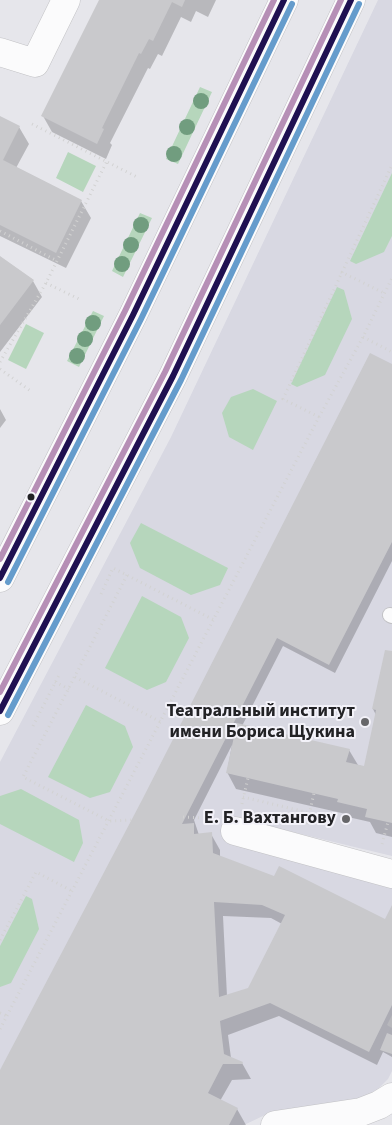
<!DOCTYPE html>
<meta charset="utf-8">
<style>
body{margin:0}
canvas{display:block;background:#e6e6eb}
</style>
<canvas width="392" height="1125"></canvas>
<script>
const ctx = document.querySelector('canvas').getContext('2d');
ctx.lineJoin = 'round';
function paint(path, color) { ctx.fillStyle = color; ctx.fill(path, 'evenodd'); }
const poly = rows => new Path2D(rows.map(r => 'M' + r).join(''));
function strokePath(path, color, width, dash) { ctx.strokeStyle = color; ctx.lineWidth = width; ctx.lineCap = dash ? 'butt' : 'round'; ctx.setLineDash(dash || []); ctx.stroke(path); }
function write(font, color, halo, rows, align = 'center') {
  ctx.font = font + ' "Source Sans 3",sans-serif'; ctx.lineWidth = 4; ctx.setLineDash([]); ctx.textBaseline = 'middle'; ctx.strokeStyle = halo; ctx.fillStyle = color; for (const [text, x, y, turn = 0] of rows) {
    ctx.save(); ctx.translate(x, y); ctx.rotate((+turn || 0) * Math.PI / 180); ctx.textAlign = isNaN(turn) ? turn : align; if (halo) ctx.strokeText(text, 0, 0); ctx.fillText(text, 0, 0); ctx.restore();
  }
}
paint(poly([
 [378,0,392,0,392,856,230,817,225,838,392,885,392,1015,387,1025,392,1028,392,1071,388,1079,374,1093,361,1100,265,1115,244,1125,0,1125,0,762,171,437]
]), '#d8d8e2');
paint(poly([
 [200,87,212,92,178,164,166,159],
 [68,152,96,166,83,192,56,178],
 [392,173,392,236,384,252,356,264,350,261],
 [140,213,152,218,123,277,112,271],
 [337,287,344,290,352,319,325,375,297,387,291,384],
 [93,311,104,316,79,367,67,361],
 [26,324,44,333,26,369,8,360],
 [253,389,277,401,253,450,229,437,222,413,231,397],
 [141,523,228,568,220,585,191,595,140,568,130,543],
 [142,596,181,617,189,638,166,682,147,690,105,668],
 [86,705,125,726,133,747,110,792,90,798,48,777],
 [21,789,79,820,83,843,74,862,0,824,0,796],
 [26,896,32,899,39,929,11,983,0,987,0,946]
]), '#b6d6bc');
paint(poly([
 [101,0,216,0,208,17,196,11,191,22,181,17,162,56,158,54,150,69,148,68,110,143,112,145,106,159,52,132,43,116],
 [0,119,19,127,29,144,16,168,81,201,91,218,66,268,0,236],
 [0,257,33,281,42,297,0,352],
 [392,366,392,561,335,673,283,646,242,726,349,750,358,765,365,767,376,715,373,709,392,653,392,837,376,833,370,822,348,817,346,814,236,789,227,772,232,745,194,820,199,835,211,834,220,850,220,858,386,921,392,909,392,1057,383,1052,377,1065,279,1016,228,1035,231,1058,242,1063,251,1079,232,1080,220,1101,237,1109,246,1125,0,1125,0,1073],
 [223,916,271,918,282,924,249,989,227,996],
 [0,409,6,420,0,428]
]), '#0003');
paint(poly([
 [99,0,185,0,182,7,172,2,153,41,149,39,141,54,139,53,102,128,104,129,97,144,41,116],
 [0,116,20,126,3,160,82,200,56,253,0,225],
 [0,256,34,280,0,325],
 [370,353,392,364,392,542,329,665,277,638,182,824,194,823,194,834,212,832,213,853,274,876,279,866,385,919,392,905,392,1005,369,1052,270,1003,220,1021,224,1054,243,1062,242,1064,223,1064,208,1093,238,1108,229,1125,0,1125,0,1070,142,800],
 [214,902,262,905,285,915,248,988,219,997],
 [385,650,392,651,392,823,365,817,367,809,337,802,338,799,226,773,237,723,350,749,346,762,364,766,376,710,372,709],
 [387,1033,392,1035,392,1054,380,1050]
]), '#c9c9cc');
const lane = poly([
 [390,615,392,616]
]);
const street = poly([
 [0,52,35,63,66,0],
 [235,831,392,874],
 [275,1125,361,1112,379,1105,392,1097]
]);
const primary = poly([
 [0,578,133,315,284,0],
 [0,711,173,376,351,0]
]);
strokePath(lane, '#c2c2c5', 16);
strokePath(street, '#c2c2c5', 29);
strokePath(primary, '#c2c2c5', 29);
strokePath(poly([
 [32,124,139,178],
 [0,231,57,261],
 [341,272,384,293],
 [46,283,79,299],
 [363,337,392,352],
 [0,362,46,283,107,161],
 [0,369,32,392],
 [319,417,283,399,392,165],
 [127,575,23,777,109,821,131,820],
 [101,594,113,568,214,620],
 [75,677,161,722],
 [55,682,69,689],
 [33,726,59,675],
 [243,797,310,813],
 [242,804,248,778],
 [183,817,205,818,212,821],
 [307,824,314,793],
 [382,844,388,822],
 [0,940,36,872,72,891],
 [0,1013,7,1016],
 [0,1029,319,417,363,337,392,278]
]), '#d2d2d2', 3, [1, 4]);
strokePath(lane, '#fbfbfc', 14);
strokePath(street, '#fbfbfc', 28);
strokePath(primary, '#fbfbfc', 28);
strokePath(poly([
 [0,578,133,315,284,0],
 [0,711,173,376,351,0]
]), '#1f1051', 6);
strokePath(poly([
 [8,582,141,319,292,4],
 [8,715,181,380,359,4]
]), '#659ccc', 6);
strokePath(poly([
 [0,559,125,311,274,0],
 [0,692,165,372,341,0]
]), '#b68fb6', 6);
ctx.fillStyle = '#719d7f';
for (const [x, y] of [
 [201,101],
 [187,127],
 [174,154],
 [141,225],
 [131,245],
 [122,264],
 [93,323],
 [85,339],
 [77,356]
]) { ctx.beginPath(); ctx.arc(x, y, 8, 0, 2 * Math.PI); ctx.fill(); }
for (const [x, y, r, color] of [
 [31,497,4.5,"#222225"],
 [365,722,5,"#67676a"],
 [346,819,5,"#67676a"]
]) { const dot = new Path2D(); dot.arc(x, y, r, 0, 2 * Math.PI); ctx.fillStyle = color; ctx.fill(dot); strokePath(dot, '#f3f2f9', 2); }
write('bold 18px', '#222225', '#f3f2f9', [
 ["Театральный институт",355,712],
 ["имени Бориса Щукина",355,733],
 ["Е. Б. Вахтангову",336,819]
], 'right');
</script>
